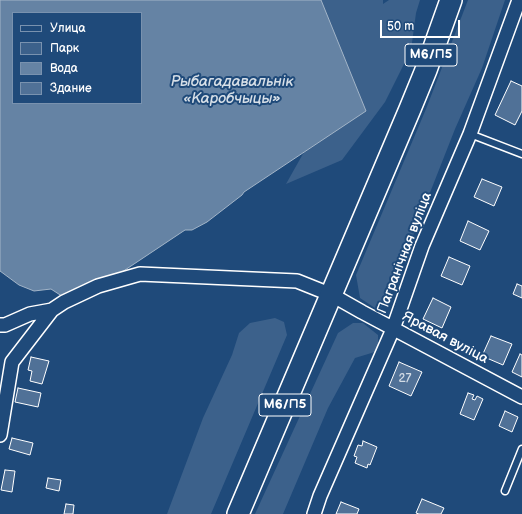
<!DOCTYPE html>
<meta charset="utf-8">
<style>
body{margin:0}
#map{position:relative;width:522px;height:514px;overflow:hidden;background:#1f4a7a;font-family:"Balsamiq Sans",sans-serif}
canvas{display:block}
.legend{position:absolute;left:12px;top:12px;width:130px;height:92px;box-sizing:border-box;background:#1f4a7a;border:1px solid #7992af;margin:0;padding:5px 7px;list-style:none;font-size:12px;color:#fff}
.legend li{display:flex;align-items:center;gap:8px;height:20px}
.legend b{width:20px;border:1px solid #7992af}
.scale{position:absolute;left:380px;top:20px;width:80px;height:18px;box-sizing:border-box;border:2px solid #fff;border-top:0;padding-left:5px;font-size:12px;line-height:14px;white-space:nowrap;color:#fff;-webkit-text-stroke:3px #1f4a7a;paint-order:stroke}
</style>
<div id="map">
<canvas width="522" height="514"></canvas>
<ul class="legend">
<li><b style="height:5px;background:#1f4a7a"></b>Улица</li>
<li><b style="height:11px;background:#3c618b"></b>Парк</li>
<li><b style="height:11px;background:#6583a4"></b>Вода</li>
<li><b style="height:11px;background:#507197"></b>Здание</li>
</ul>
<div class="scale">50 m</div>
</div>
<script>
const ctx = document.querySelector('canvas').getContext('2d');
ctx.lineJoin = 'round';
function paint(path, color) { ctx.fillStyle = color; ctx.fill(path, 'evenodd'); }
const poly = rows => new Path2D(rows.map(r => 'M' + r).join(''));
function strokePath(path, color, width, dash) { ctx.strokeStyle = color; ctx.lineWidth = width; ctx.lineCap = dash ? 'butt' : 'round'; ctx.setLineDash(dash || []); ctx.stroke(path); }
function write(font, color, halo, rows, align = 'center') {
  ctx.font = font + ' "Balsamiq Sans",sans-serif'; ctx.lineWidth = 4; ctx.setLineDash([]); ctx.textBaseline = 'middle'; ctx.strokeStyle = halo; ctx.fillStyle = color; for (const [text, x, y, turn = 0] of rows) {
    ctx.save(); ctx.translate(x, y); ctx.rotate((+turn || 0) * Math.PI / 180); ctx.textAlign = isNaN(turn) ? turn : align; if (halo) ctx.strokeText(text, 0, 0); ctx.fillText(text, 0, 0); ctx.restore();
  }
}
paint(poly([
 [311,0,383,0,383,4,389,0,420,0,416,13,411,50,385,102,342,160,286,184,313,136],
 [468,0,505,0,482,68,455,129,387,302,378,310,360,298,356,275,426,109],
 [275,318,284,322,287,335,211,514,167,514,203,418,232,355,239,333,250,323],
 [353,323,363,323,378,335,378,351,355,358,328,408,283,514,255,514,338,333]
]), '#3c618b');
const water = poly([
 [0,0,321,0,366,111,244,192,242,195,207,222,192,230,185,230,74,304,51,289,34,291,19,285,0,271,0,0],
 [13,13,141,13,141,103,13,103,13,13]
]);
paint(water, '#6583a4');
strokePath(water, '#a3b5c8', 1);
const building = poly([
 [511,81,522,86,522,111,515,125,495,115,511,81],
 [482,179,502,187,494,206,474,197,482,179],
 [468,221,489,231,480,250,460,241,468,221],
 [449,257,470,266,462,285,441,276,449,257],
 [517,284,522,286,522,298,513,294,517,284],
 [433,298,451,307,442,328,423,319,433,298],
 [491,336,512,344,503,365,482,356,491,336],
 [520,354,522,355,522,377,512,372,520,354],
 [31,357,49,361,42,384,30,381,32,371,28,370,31,357],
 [399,362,422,372,411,396,389,386,399,362],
 [18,388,41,393,38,407,15,402,18,388],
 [468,393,474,395,472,399,475,400,477,396,483,399,474,420,460,414,468,393],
 [505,411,518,417,512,432,499,426,505,411],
 [12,438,33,443,30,455,9,449,12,438],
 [363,441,377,447,370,465,368,464,367,468,355,463,357,457,354,456,358,445,362,446,363,441],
 [5,470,15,471,12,492,1,490,5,470],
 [48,478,61,480,59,491,46,488,48,478],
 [422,499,444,508,441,514,419,514,416,513,422,499],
 [341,502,359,509,357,514,336,514,341,502],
 [66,504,74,505,73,514,64,514,66,504]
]);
paint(building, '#507197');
strokePath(building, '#fff', 1);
const service = poly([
 [470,134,522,154],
 [505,491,522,449]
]);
const minor = poly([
 [0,325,5,325,30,314,52,310],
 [0,435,12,362,52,310,64,302,98,286,140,274,297,281,332,295,362,312,522,397],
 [314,514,320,496,393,329,422,246,470,134,519,0]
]);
const primary = poly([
 [238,514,410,109,426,70,451,0]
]);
strokePath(service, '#fff', 9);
strokePath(minor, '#fff', 16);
strokePath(primary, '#fff', 24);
strokePath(service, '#1f4a7a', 6);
strokePath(minor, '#1f4a7a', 13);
strokePath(primary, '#1f4a7a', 21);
write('12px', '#d3dce5', null, [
 ["27",405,379]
]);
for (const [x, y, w] of [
 [431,55,52],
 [285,405,52]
]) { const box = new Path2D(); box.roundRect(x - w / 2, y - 11, w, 22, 3); ctx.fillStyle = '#1f4a7a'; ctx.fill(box); strokePath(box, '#fff', 1); }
write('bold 13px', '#fff', null, [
 ["М6/П5",431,55],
 ["М6/П5",285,405]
]);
write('14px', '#fff', '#1f4a7a', [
 ["Пагранічная вуліца",405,253,-69],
 ["Яравая вуліца",445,338,28]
]);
write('italic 15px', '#d8e0e8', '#1f4a7a', [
 ["Рыбагадавальнік",232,82],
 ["«Каробчыцы»",232,99]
]);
</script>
